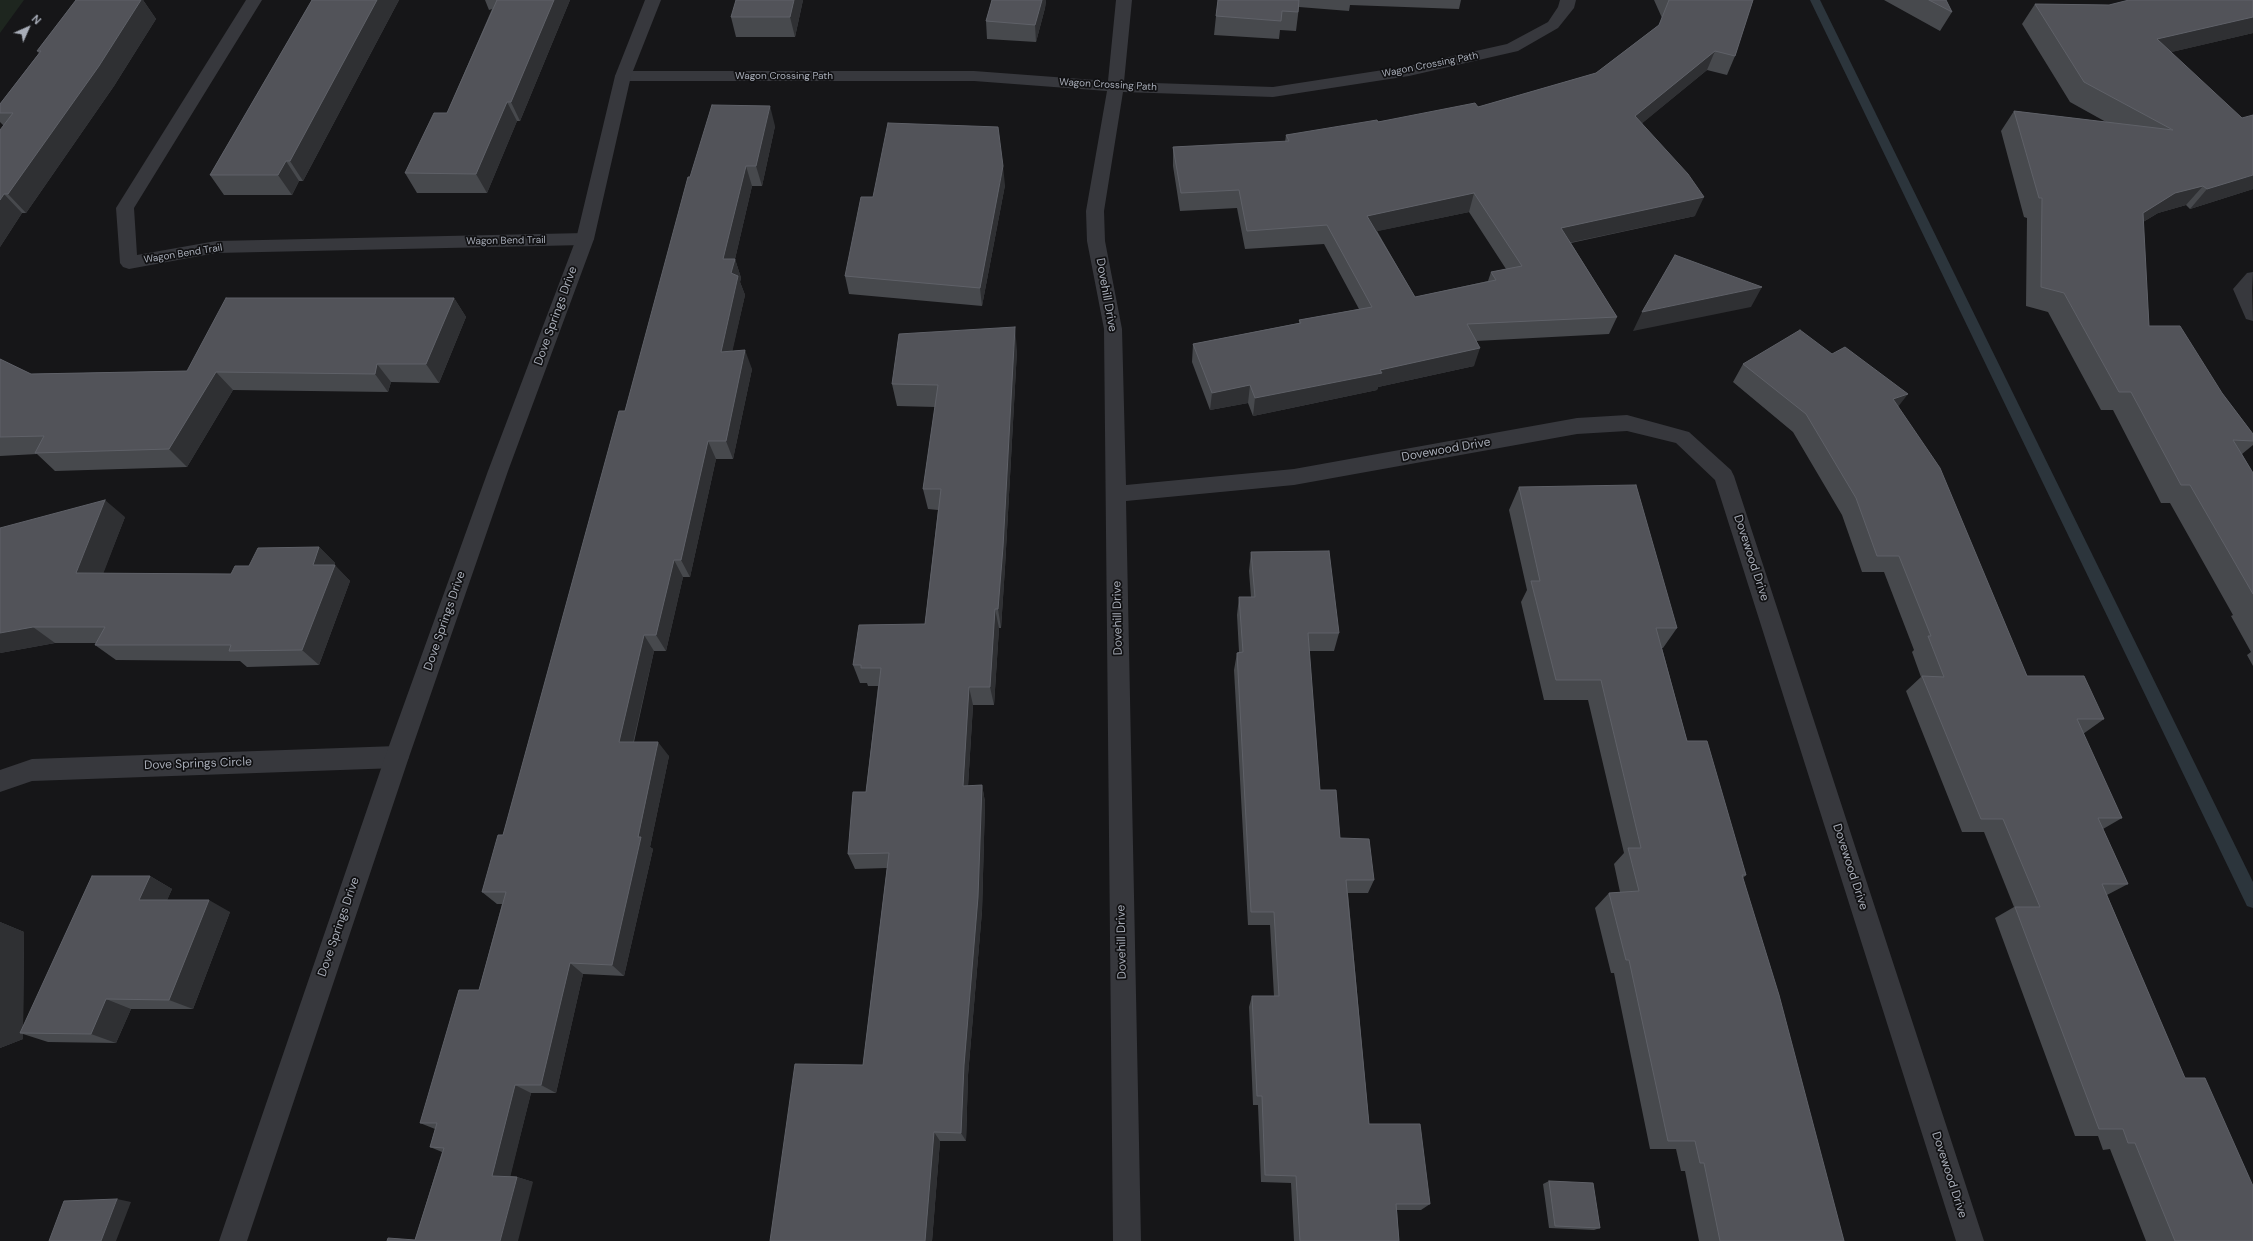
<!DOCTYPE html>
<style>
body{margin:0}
#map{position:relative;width:2253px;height:1241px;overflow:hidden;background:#161618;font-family:"DM Sans",sans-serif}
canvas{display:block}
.north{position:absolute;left:8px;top:8px;width:40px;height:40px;-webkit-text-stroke:3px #111113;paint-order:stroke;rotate:45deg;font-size:11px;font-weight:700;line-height:16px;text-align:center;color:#a8adb8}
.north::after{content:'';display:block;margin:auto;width:14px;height:18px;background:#a8adb8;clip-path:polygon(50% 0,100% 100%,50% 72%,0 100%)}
</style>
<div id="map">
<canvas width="2253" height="1241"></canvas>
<div class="north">N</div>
</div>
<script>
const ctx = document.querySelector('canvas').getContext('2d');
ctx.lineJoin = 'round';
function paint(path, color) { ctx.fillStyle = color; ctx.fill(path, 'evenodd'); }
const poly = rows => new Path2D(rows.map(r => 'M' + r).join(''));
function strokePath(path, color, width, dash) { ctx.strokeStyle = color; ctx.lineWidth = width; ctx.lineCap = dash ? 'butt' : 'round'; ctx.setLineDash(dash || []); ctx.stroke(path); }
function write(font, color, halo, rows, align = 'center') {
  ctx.font = font + ' "DM Sans",sans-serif'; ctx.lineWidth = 3.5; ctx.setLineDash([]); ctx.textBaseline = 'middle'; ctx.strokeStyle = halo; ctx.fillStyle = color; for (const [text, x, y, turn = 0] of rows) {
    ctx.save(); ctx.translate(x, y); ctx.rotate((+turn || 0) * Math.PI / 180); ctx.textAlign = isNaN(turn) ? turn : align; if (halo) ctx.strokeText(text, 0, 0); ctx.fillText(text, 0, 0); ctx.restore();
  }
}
paint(poly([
 [0,0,24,0,0,33]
]), '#1e261f');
paint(poly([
 [1810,0,1820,0,2253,882,2253,908,2247,906,1810,0]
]), '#2c353c');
paint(poly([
 [246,0,262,0,134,208,137,255,216,241,585,233,591,235,594,239,591,243,585,245,216,253,129,269,123,267,120,263,116,208,246,0],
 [1116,0,1132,0,1124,82,1273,87,1409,66,1507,44,1548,22,1558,7,1560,0,1576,0,1574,8,1558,28,1518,51,1409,76,1273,97,1123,92,1104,211,1105,241,1122,329,1126,485,1294,469,1577,418,1627,415,1689,432,1731,470,1734,476,1984,1241,1956,1241,1715,480,1676,443,1627,431,1577,434,1294,485,1126,501,1141,1241,1113,1241,1104,329,1087,241,1086,211,1107,91,974,81,623,81,617,79,615,76,617,73,623,71,974,71,1108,81,1116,0],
 [2253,272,2252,290,2253,321,2246,319,2233,289,2247,273,2253,272],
 [397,746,405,749,409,757,405,765,397,768,32,781,0,792,0,770,32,759,397,746]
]), '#37383d');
paint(poly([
 [645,0,661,0,631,76,594,239,508,471,409,757,247,1241,219,1241,385,757,488,471,576,239,615,76,645,0]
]), '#37383d');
paint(poly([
 [76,0,143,0,156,19,114,86,26,213,22,213,0,247,4,126,0,122,0,104,39,53,37,51],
 [312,0,399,0,303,181,299,181,292,195,224,195,210,175],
 [485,0,570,0,520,121,517,121,487,193,417,193,405,173,447,113,492,9,489,10],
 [803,0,795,37,736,37,731,17],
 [992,0,1046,0,1045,8,1036,42,987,39,986,21],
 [1218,0,1461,0,1459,9,1350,5,1349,11,1299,7,1296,31,1280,30,1279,39,1214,35,1216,16],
 [1654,0,1753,0,1735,56,1727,75,1707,70,1642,123,1695,216,1571,243,1617,317,1609,334,1476,341,1474,366,1378,387,1377,390,1253,416,1248,403,1210,410,1192,362,1193,344,1299,323,1299,320,1359,309,1324,244,1245,249,1237,208,1180,211,1173,166,1173,147,1285,142,1286,135,1478,107,1596,73,1659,25,1662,18],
 [1469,212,1506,269,1491,272,1488,281,1415,297,1377,231],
 [1884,0,1946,0,1952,12,1940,31],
 [2253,0,2253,33,2171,52,2253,189,2190,209,2186,205,2158,213,2143,222,2149,326,2222,393,2253,434,2253,445,2242,454,2253,473,2253,666,2247,655,2251,652,2231,616,2233,615,2170,503,2161,503,2113,410,2101,410,2048,312,2026,306,2027,218,2024,217,2001,131,2014,111,2106,122,2070,102,2022,24,2035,4,2109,5],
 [775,126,762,186,752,186,735,259,741,278,740,282,745,295,732,351,752,369,733,459,716,459,690,577,683,577,666,651,654,651,634,742,669,756,650,847,653,849,624,976,583,974,556,1093,531,1093,510,1176,517,1177,533,1182,415,1240,442,1152,430,1147,435,1129,420,1123,479,990,502,904,497,904,482,892,503,835,625,411,690,177],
 [1005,185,982,306,849,294,845,276,873,197],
 [454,298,466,317,439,383,391,382,388,392,233,390,187,467,55,471,37,454,0,456,0,359,31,374,187,371],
 [1017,350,1005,567,1001,628,999,628,994,705,973,705,968,786,982,785,985,802,982,911,968,1075,966,1141,940,1141,932,1241,770,1241,863,1065,887,868,855,869,848,854,866,792,878,686,868,686,867,683,860,683,853,665,925,624,938,510,928,509,923,489,935,407,897,406,892,384],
 [1743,364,1898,406,2027,676,2104,719,2083,734,2122,818,2103,829,2128,884,2107,895,2253,1241,2146,1241,2110,1149,2103,1150,2098,1136,2075,1136,1995,918,2014,907,1984,832,1962,832,1906,691,1921,677,1912,652,1914,650,1884,572,1862,572,1842,515,1793,432,1733,382],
 [1519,487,1677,628,1663,648,1662,648,1687,741,1746,875,1743,878,1844,1241,1699,1241,1685,1171,1681,1171,1676,1149,1650,1149,1614,973,1611,973,1595,908,1609,893,1620,892,1614,864,1624,853,1588,700,1544,700,1521,602,1527,590,1509,510],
 [125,517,103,573,231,574,249,566,319,547,335,563,334,565,350,581,319,665,247,667,240,661,116,660,95,645,96,643,55,643,0,653],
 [1251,552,1339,633,1334,651,1309,651,1320,790,1340,838,1374,880,1368,893,1348,893,1369,1124,1430,1204,1421,1210,1397,1210,1399,1241,1294,1241,1291,1183,1261,1182,1258,1105,1253,1105,1249,1007,1252,996,1274,996,1270,925,1248,925,1234,670,1237,653,1239,652,1237,615,1239,597,1251,597,1249,571],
 [150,876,172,889,167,900,230,912,193,1009,131,1009,116,1043,48,1042,23,1034,23,1039,0,1048,0,922,24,932,23,1027],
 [1549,1181,1600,1228,1594,1230,1549,1228,1543,1184]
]), '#47494d');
paint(poly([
 [141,0,143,0,156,19,114,86,26,213,8,194],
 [377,0,399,0,303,181,290,161],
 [554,0,570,0,520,121,511,102],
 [794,0,803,0,795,37,790,17],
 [1042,0,1046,0,1045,8,1036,42,1035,25],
 [2253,17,2253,33,2142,59,2157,39],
 [1715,51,1707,70,1628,135,1635,116],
 [507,102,517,121,487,193,476,174],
 [770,106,775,126,762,186,756,166],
 [286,161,299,181,292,195,278,175],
 [746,166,752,186,735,259,741,278,740,282,745,295,728,371,721,352,723,259],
 [1003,166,1005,185,982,306,980,288],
 [2253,175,2253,189,2190,209,2207,189],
 [2203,186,2186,205,2158,213,2126,232,2143,213,2175,193],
 [1474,193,1469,212,1364,234,1367,216],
 [4,194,22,213,0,247,0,200],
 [1704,197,1695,216,1554,246,1561,228],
 [1762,287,1751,307,1633,331,1642,312],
 [454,298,466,317,439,383,426,364],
 [1015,327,1017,350,1005,567,1001,628,998,609],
 [1480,348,1474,366,1378,387,1377,390,1253,416,1255,398,1380,370],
 [745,350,752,369,733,459,726,441],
 [377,364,391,382,388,392,375,374],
 [216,372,233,390,187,467,169,449],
 [1250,385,1248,403,1210,410,1212,393],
 [1908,394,1894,412,1893,399],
 [708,441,716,459,690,577,681,560],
 [105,500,125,517,97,590,76,573],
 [319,547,335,563,333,568,335,565,350,581,319,665,302,650,313,565],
 [674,560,683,577,666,651,656,635],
 [995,609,999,628,994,705,990,687],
 [33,627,55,643,0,653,0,633],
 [644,635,654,651,630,756,619,742],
 [969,687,973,705,967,802,963,786],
 [658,742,669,756,650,847,653,849,624,976,612,965],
 [982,785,985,802,982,911,968,1075,966,1141,961,1133,964,1065],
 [150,876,172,889,162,912,139,900],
 [209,900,230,912,193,1009,169,1000],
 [0,922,24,932,23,1033,20,1033,23,1034,23,1039,0,1048],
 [570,963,583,974,556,1093,541,1085],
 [106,999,131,1009,116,1043,91,1034],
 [515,1085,531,1093,509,1182,492,1176],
 [934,1132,940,1141,932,1241,925,1241],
 [517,1177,533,1182,518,1241,500,1241],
 [117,1199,131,1202,116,1241,101,1241]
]), '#2f3033');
const building = poly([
 [76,0,141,0,99,66,8,194,4,194,0,200,0,130,13,113,0,113,0,104,41,51,37,51,76,0],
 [312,0,377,0,290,161,286,161,278,175,210,175,312,0],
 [497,0,554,0,511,102,507,102,476,174,405,173,434,113,447,113,497,0],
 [736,0,794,0,790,17,731,17,736,0],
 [992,0,1042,0,1035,25,986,21,992,0],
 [1218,0,1299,0,1298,12,1282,11,1281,21,1216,16,1218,0],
 [1669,0,1753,0,1735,56,1715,51,1635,116,1688,174,1704,197,1561,228,1617,317,1467,324,1480,348,1380,370,1382,373,1255,398,1250,385,1212,393,1193,344,1301,323,1299,320,1372,307,1327,225,1247,231,1239,190,1181,193,1173,147,1289,141,1286,135,1377,120,1378,122,1475,103,1478,107,1596,73,1659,25,1669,0],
 [1474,193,1522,266,1491,272,1496,280,1415,297,1367,216,1474,193],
 [1929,0,1946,0,1952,12,1929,0],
 [2129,0,2253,0,2253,17,2157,39,2242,118,2253,115,2253,175,2207,189,2203,186,2175,193,2143,213,2149,326,2180,326,2222,393,2253,434,2253,441,2233,440,2253,473,2253,594,2190,485,2181,485,2131,392,2119,392,2064,293,2041,287,2042,198,2039,198,2014,111,2173,130,2084,82,2035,4,2109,5,2129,0],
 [712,105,770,106,756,166,746,166,723,259,735,259,731,273,738,276,721,352,745,350,726,441,708,441,681,560,674,560,656,635,644,635,619,742,658,742,638,837,641,837,612,965,570,963,541,1085,515,1085,492,1176,517,1177,500,1241,387,1241,388,1238,415,1240,444,1148,430,1147,437,1123,420,1123,459,990,479,990,506,892,482,892,498,835,503,835,619,411,625,411,688,177,690,177,712,105],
 [888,123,998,127,1003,166,980,288,845,276,861,197,873,197,888,123],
 [1675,255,1762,287,1642,312,1675,255],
 [226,298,454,298,426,364,377,364,375,374,216,372,169,449,35,453,44,436,0,437,0,359,31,374,187,371,226,298],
 [1015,327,1003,547,998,609,995,609,990,687,969,687,963,786,982,785,978,897,964,1065,961,1133,934,1132,925,1241,770,1241,795,1064,863,1065,889,853,848,854,853,792,866,792,881,668,861,668,861,665,853,665,859,625,925,624,941,489,923,489,938,385,892,384,899,334,1015,327],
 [1800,330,1832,354,1845,347,1908,394,1893,399,1940,468,2027,676,2084,676,2104,719,2077,719,2122,818,2098,818,2128,884,2102,884,2185,1078,2205,1078,2253,1186,2253,1241,2175,1241,2135,1143,2128,1143,2123,1129,2099,1129,2015,907,2040,907,2003,819,1981,819,1922,676,1944,677,1928,636,1931,636,1899,556,1877,556,1856,498,1806,414,1743,364,1800,330],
 [1636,485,1677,628,1656,628,1687,741,1707,741,1746,875,1742,875,1779,995,1844,1241,1720,1241,1704,1163,1700,1163,1695,1141,1668,1141,1629,960,1626,960,1609,893,1639,891,1628,848,1641,848,1601,680,1556,680,1531,581,1540,581,1519,487,1636,485],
 [105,500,76,573,231,574,235,566,249,566,258,548,319,547,313,565,335,565,302,650,229,651,231,645,95,645,105,627,33,627,0,633,0,528,105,500],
 [1329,551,1339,633,1308,633,1320,790,1336,790,1340,838,1369,839,1374,880,1346,880,1369,1124,1420,1124,1430,1204,1396,1204,1399,1241,1300,1241,1296,1176,1265,1175,1262,1096,1257,1096,1252,996,1279,996,1274,912,1251,912,1237,653,1243,652,1239,597,1255,597,1251,552,1329,551],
 [92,876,150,876,139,900,209,900,169,1000,106,999,91,1034,20,1033,92,876],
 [1549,1181,1593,1183,1600,1228,1555,1226,1549,1181],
 [117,1199,101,1241,49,1241,64,1201,117,1199]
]);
paint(building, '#525359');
strokePath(building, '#5f6168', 1);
write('10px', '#a8adb8', '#111113', [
 ["Wagon Crossing Path",1430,65,-11],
 ["Wagon Crossing Path",784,76],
 ["Wagon Crossing Path",1108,85,3],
 ["Wagon Bend Trail",506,241,-1],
 ["Wagon Bend Trail",183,254,-9]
]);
write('12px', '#a8adb8', '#111113', [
 ["Dovehill Drive",1106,295,80],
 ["Dove Springs Drive",556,316,-70],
 ["Dovewood Drive",1446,450,-10],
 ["Dovewood Drive",1751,558,72],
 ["Dovehill Drive",1118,618,-91],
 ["Dove Springs Drive",445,621,-71],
 ["Dove Springs Circle",198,764,-2],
 ["Dovewood Drive",1850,867,72],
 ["Dove Springs Drive",339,927,-71],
 ["Dovehill Drive",1122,942,-91],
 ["Dovewood Drive",1949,1175,72]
]);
</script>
